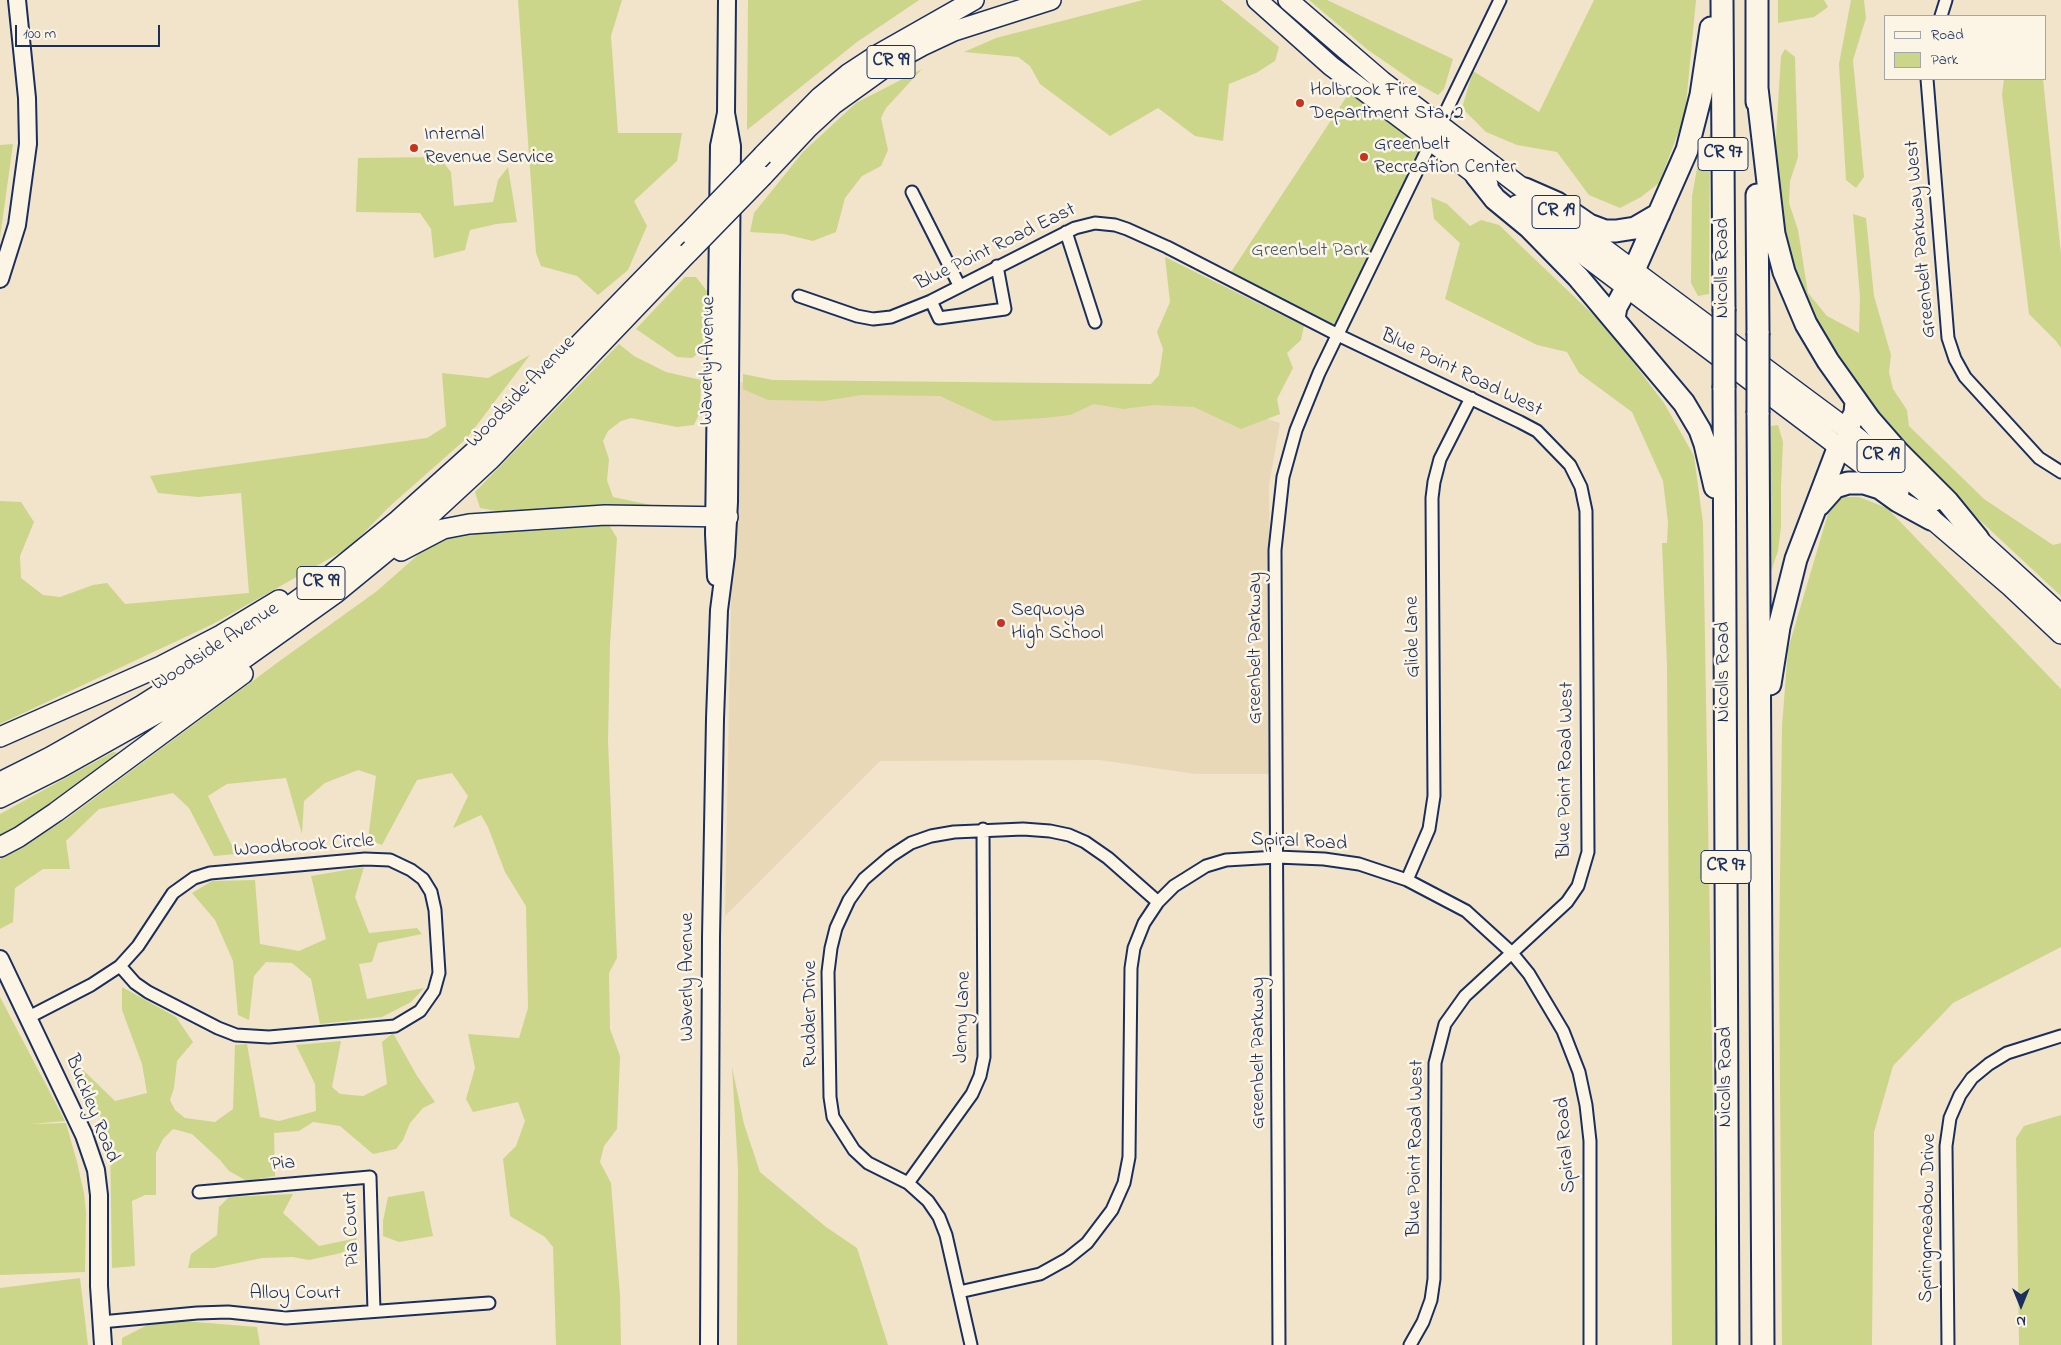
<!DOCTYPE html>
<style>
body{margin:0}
#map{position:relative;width:2061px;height:1345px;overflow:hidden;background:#f1e4ca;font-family:"Indie Flower",sans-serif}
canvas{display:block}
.legend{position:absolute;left:1884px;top:15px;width:162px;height:65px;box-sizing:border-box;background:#fcf5e5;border:1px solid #a2a6af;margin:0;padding:6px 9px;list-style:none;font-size:15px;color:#1b2f5e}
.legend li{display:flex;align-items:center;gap:10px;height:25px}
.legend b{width:25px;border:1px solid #a2a6af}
.north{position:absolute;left:1996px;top:1280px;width:50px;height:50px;-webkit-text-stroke:4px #fcf5e5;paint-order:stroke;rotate:180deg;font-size:14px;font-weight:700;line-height:20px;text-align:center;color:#1b2f5e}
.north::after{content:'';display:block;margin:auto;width:18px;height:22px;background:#1b2f5e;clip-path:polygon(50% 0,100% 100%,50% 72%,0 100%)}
.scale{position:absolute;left:15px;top:25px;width:145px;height:22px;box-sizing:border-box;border:2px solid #1b2f5e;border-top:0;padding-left:6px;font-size:15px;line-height:18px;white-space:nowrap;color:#1b2f5e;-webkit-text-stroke:4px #fcf5e5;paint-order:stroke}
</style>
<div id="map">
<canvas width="2061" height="1345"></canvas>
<ul class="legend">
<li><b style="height:6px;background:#fcf5e5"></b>Road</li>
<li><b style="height:14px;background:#cbd68a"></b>Park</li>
</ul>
<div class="north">N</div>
<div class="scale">100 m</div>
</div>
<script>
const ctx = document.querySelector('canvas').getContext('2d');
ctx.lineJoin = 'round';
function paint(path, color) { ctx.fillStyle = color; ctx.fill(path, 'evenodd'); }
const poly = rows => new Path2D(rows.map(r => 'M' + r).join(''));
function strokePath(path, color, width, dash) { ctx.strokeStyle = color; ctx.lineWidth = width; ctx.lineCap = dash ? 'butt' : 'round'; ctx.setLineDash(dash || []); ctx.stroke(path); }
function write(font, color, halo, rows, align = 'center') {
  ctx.font = font + ' "Indie Flower",sans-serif'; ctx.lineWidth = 5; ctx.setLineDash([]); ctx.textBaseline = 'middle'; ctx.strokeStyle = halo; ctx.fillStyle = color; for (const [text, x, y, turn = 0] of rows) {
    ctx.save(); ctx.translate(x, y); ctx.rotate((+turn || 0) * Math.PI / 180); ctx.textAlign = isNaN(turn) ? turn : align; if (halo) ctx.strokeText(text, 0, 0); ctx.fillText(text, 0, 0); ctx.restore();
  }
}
paint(poly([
 [735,382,1166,387,1280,423,1269,485,1272,774,1196,774,1099,760,880,761,725,916]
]), '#e9d8b7');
paint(poly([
 [518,0,622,0,611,36,618,133,682,133,677,161,634,201,647,226,628,270,598,295,577,276,541,266,536,253],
 [748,0,919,0,857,42,747,130],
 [1143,0,1221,0,1279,47,1275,61,1256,73,1229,84,1223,141,1195,136,1158,108,1110,136,1040,84,1030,66,1018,57,964,52,996,38],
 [1309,0,1327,0,1453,59,1444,89,1438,95,1413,81,1368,50],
 [1594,0,1696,0,1685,115,1659,183,1641,197,1620,208,1589,195,1557,152,1517,145,1486,132,1462,108,1473,71,1539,112],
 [1778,0,1824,0,1828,7,1814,17,1778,23],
 [1851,0,1864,0,1866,18,1853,60,1864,177,1856,188,1846,180,1839,64],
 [1785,49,1795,57,1798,157,1790,181,1789,203,1798,230,1808,293,1827,316,1859,333,1860,297,1853,214,1866,218,1874,296,1891,355,1889,372,1893,389,1907,410,1909,426,1984,499,2053,545,2061,543,2061,596,1913,458,1817,329,1790,259,1777,202,1775,153,1781,56],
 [922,69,886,108,881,118,888,150,881,166,862,176,845,198,836,232,813,241,784,234,750,232,754,213,803,152,856,103],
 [2004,79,2043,79,2061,254,2061,348,2056,341,2029,314,2002,95],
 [1353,87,1419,144,1417,160,1334,327,1231,272],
 [1710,134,1709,294,1698,296,1691,283,1692,196,1701,147],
 [13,144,0,238,0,145],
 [439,157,451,172,454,206,493,202,498,180,508,167,517,222,496,224,470,230,465,250,434,258,431,229,420,213,356,212,358,158],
 [1431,197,1447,204,1470,226,1481,220,1499,225,1607,328,1664,403,1694,456,1703,523,1717,1345,1672,1345,1667,666,1662,543,1667,543,1668,522,1663,481,1632,412,1579,373,1567,352,1537,345,1445,299,1460,243,1434,219],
 [1165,257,1304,326,1301,340,1287,353,1293,368,1277,399,1280,414,1241,429,1194,407,1154,405,1123,409,1094,404,1070,415,1045,418,994,421,940,396,862,395,824,401,768,400,743,389,743,374,773,380,1151,384,1159,375,1163,349,1157,332,1170,302],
 [685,277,696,277,707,291,703,350,692,358,677,357,636,329],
 [619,344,634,356,666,372,701,380,700,412,694,425,677,427,631,418,621,421,608,431,603,441,609,459,607,480,613,497,651,505,507,513,480,508,475,492],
 [530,355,467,438,390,506,350,547,213,624,0,724,0,501,21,502,34,522,20,556,21,578,43,595,60,597,93,585,107,583,125,604,249,593,241,493,198,497,158,493,150,476,427,438,446,426,442,373,488,378],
 [1778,425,1783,442,1781,487,1781,527,1778,551,1767,583,1771,426],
 [1843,497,1859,497,1887,508,2061,689,2061,947,1953,1003,1893,1066,1874,1132,1872,1345,1782,1345,1779,956,1782,726,1788,649,1830,507],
 [609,525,617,538,610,644,608,741,617,958,609,973,610,1029,620,1056,617,1129,604,1146,600,1162,611,1183,620,1295,621,1345,556,1345,553,1247,545,1237,510,1216,503,1159,516,1146,525,1121,518,1102,473,1112,466,1099,475,1068,468,1034,519,1038,528,1008,526,906,505,872,488,827,481,815,453,828,468,796,452,773,417,780,382,845,368,840,376,776,358,770,325,783,304,801,302,834,286,778,227,784,208,796,236,854,214,856,189,808,173,793,99,809,66,841,70,869,43,869,15,888,13,922,0,929,0,859,65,820,281,660,377,591,428,546,446,536,475,531],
 [113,752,122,754,20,828,0,836,0,814],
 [364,867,355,897,369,933,417,928,422,934,378,943,372,962,359,964,367,999,424,988,411,1002,382,1017,320,1024,311,979,292,963,266,962,254,976,249,1020,238,1015,233,961,215,920,192,893,212,881,255,880,260,944,299,951,326,939,311,876],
 [122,987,176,1017,193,1042,177,1061,174,1088,170,1100,175,1110,185,1118,215,1122,233,1109,235,1045,247,1044,260,1117,279,1121,316,1111,315,1084,296,1045,341,1041,332,1087,340,1094,363,1096,387,1084,382,1042,393,1033,417,1076,435,1102,423,1108,410,1123,403,1140,396,1149,373,1154,340,1126,313,1122,299,1131,274,1133,275,1176,247,1181,229,1171,220,1160,192,1134,173,1129,163,1139,156,1153,156,1195,145,1195,132,1201,135,1266,112,1268,110,1139,80,1067,115,1101,147,1093,142,1064,122,1010],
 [0,997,65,1121,30,1124,66,1123,77,1162,84,1193,86,1213,85,1272,0,1275],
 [732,1067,744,1124,760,1172,826,1227,857,1248,888,1345,737,1345,738,1169],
 [2061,1115,2061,1345,2019,1345,2016,1138,2024,1126],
 [424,1191,433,1236,399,1242,383,1236,383,1221,388,1197],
 [293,1194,283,1213,319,1246,357,1238,354,1247,341,1253,309,1260,293,1257,262,1258,214,1268,188,1268,191,1254,217,1235,219,1207,229,1197],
 [80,1278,88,1345,0,1345,0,1288],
 [159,1319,257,1327,260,1345,122,1345,122,1338]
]), '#cbd68a');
const street = poly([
 [1941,16,1946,0],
 [1927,79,1948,338,1955,359,1965,377,2039,458,2061,472],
 [912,192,959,285],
 [1066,232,1095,322],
 [799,296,857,316,873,319,891,317,931,301,1075,228,1095,223,1115,225,1127,229,1167,247,1338,335,1520,422,1537,431,1570,465,1581,487,1586,511,1588,852,1578,886,1567,902,1465,996,1445,1024,1435,1063,1434,1279,1431,1300,1423,1322,1410,1345],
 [931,301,939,318,1005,309,997,266],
 [365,859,390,860,411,870,423,879,431,892,435,910,439,973,434,991,420,1011,395,1026,269,1037,236,1035,218,1028,148,992,135,983,120,966,138,946,173,893,194,878,210,873,365,859],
 [1407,880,1429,829,1434,796,1432,498,1434,482,1440,459,1471,398],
 [29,1017,91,985,120,966],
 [908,1183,972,1094,980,1076,984,1057,983,829],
 [199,1192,370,1177,374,1311],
 [959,1292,1040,1274,1067,1259,1087,1243,1112,1210,1124,1183,1129,1157,1131,968,1134,948,1144,923,1158,902,1174,886,1206,866,1226,860,1277,857,1324,859,1359,864,1407,880,1466,911,1511,952,1529,974,1563,1031,1579,1072,1586,1105,1590,1141,1590,1345],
 [101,1322,197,1313,228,1312,286,1318,489,1303],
 [971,1345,946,1235,939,1217,928,1201,908,1183,868,1163,854,1150,833,1117,830,1097,828,972,831,948,836,928,849,900,864,879,891,856,911,843,931,836,954,832,1023,829,1050,831,1069,835,1085,842,1108,858,1158,902],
 [1279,1345,1275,550,1283,477,1296,430,1319,373,1500,0],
 [1948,1345,1946,1146,1950,1118,1960,1095,1972,1078,1989,1064,2007,1053,2061,1036]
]);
const secondary = poly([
 [0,279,17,225,28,144,27,98,17,0],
 [716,577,714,534,719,146,726,113,727,0],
 [0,959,84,1135,96,1170,99,1195,99,1286,103,1345],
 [709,1345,711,937,715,719,719,610,726,556,729,502,732,146,726,113]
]);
const primary = poly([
 [1257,0,1331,66,1488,184],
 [1288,0,1382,81,1537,199],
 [763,155,820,97,848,74,877,55,974,0],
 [763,176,808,128,834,104,891,63,922,46,954,31,1051,0],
 [1517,205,1899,492],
 [1567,221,1847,429,1935,501],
 [1920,509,2011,587,2061,634],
 [1967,529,2061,615],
 [401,551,443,529,469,524,605,515,728,517],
 [0,737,161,666,221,635,279,600],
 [0,782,50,757,142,705,230,649,317,586,398,520,477,449,688,233],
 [0,798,60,768,183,699,228,670,336,593,425,520,491,459,688,253],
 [0,847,19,837,56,812,243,674]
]);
const highway = poly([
 [1722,0,1724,309],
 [1757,0,1757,102],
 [1757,88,1774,234,1784,272,1806,324,1828,361,1870,420,1898,452,1947,501,1978,539],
 [1476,175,1495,199,1529,227,1578,277,1684,403,1700,430,1705,444,1715,487],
 [1525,189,1557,203,1589,225,1605,231,1616,231,1635,228,1659,214],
 [1757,195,1758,333],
 [1634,270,1687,150,1701,95,1711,28],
 [1614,318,1616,307,1627,287],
 [1724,388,1728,1345],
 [1758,413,1763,1345],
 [1847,429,1855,413,1856,402],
 [1819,505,1835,487,1848,483,1864,483,1880,488,1898,501,1931,519],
 [1770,684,1779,627,1796,559,1839,446]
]);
strokePath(street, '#1b2f5e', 15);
strokePath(secondary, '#1b2f5e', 20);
strokePath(primary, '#1b2f5e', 22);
strokePath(highway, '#1b2f5e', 25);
strokePath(street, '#fcf5e5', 11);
strokePath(secondary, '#fcf5e5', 16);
strokePath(primary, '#fcf5e5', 19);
strokePath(highway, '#fcf5e5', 21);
const primaryBridge = poly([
 [688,233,763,155],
 [688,253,763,176]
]);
const highwayBridge = poly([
 [1724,309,1724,388],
 [1758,333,1758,413]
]);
strokePath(primaryBridge, '#1b2f5e', 22, []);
strokePath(highwayBridge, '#1b2f5e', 25, []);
strokePath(primaryBridge, '#fcf5e5', 19);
strokePath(highwayBridge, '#fcf5e5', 21);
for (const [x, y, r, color] of [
 [1300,103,5,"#c8321e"],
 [414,148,5,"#c8321e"],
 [1364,157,5,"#c8321e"],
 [1001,623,5,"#c8321e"]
]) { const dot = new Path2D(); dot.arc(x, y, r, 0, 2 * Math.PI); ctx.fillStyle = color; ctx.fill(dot); strokePath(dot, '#fcf5e5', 2); }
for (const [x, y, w] of [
 [891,62,48],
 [1723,154,50],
 [1556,212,48],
 [1881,456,48],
 [321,583,48],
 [1726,867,50]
]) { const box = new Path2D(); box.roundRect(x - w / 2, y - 16.5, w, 33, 4); ctx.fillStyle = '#fcf5e5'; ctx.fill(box); strokePath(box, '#1b2f5e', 1); }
write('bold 19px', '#1b2f5e', null, [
 ["CR 99",891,62],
 ["CR 97",1723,154],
 ["CR 19",1556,212],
 ["CR 19",1881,456],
 ["CR 99",321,583],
 ["CR 97",1726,867]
]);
write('20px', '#1b2f5e', '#fcf5e5', [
 ["Holbrook Fire",1310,92],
 ["Department Sta. 2",1310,115],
 ["Internal",424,136],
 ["Revenue Service",424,159],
 ["Greenbelt",1374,146],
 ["Recreation Center",1374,169],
 ["Sequoya",1011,612],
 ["High School",1011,635]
], 'left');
write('20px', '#1b2f5e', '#fcf5e5', [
 ["Greenbelt Parkway West",1922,239,-95],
 ["Blue Point Road East",996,248,-26],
 ["Nicolls Road",1724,268,-90],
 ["Waverly Avenue",709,361,-89],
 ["Blue Point Road West",1461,374,26],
 ["Woodside Avenue",522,393,-46],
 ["Glide Lane",1414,637,-91],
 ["Woodside Avenue",216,648,-33],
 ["Greenbelt Parkway",1257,648,-90],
 ["Nicolls Road",1725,672,-90],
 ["Blue Point Road West",1567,770,-89],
 ["Spiral Road",1299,843,3],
 ["Woodbrook Circle",304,847,-4],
 ["Waverly Avenue",689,977,-90],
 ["Rudder Drive",812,1014,-90],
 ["Jenny Lane",964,1017,-88],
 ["Greenbelt Parkway",1260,1053,-90],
 ["Nicolls Road",1727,1077,-90],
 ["Buckley Road",91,1109,68],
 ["Spiral Road",1567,1145,-94],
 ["Blue Point Road West",1417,1148,-89],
 ["Pia",283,1165,-5],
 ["Springmeadow Drive",1929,1218,-89],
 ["Pia Court",353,1229,-92],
 ["Alloy Court",295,1295]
]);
write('20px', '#475969', '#fcf5e5', [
 ["Greenbelt Park",1310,252]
]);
</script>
